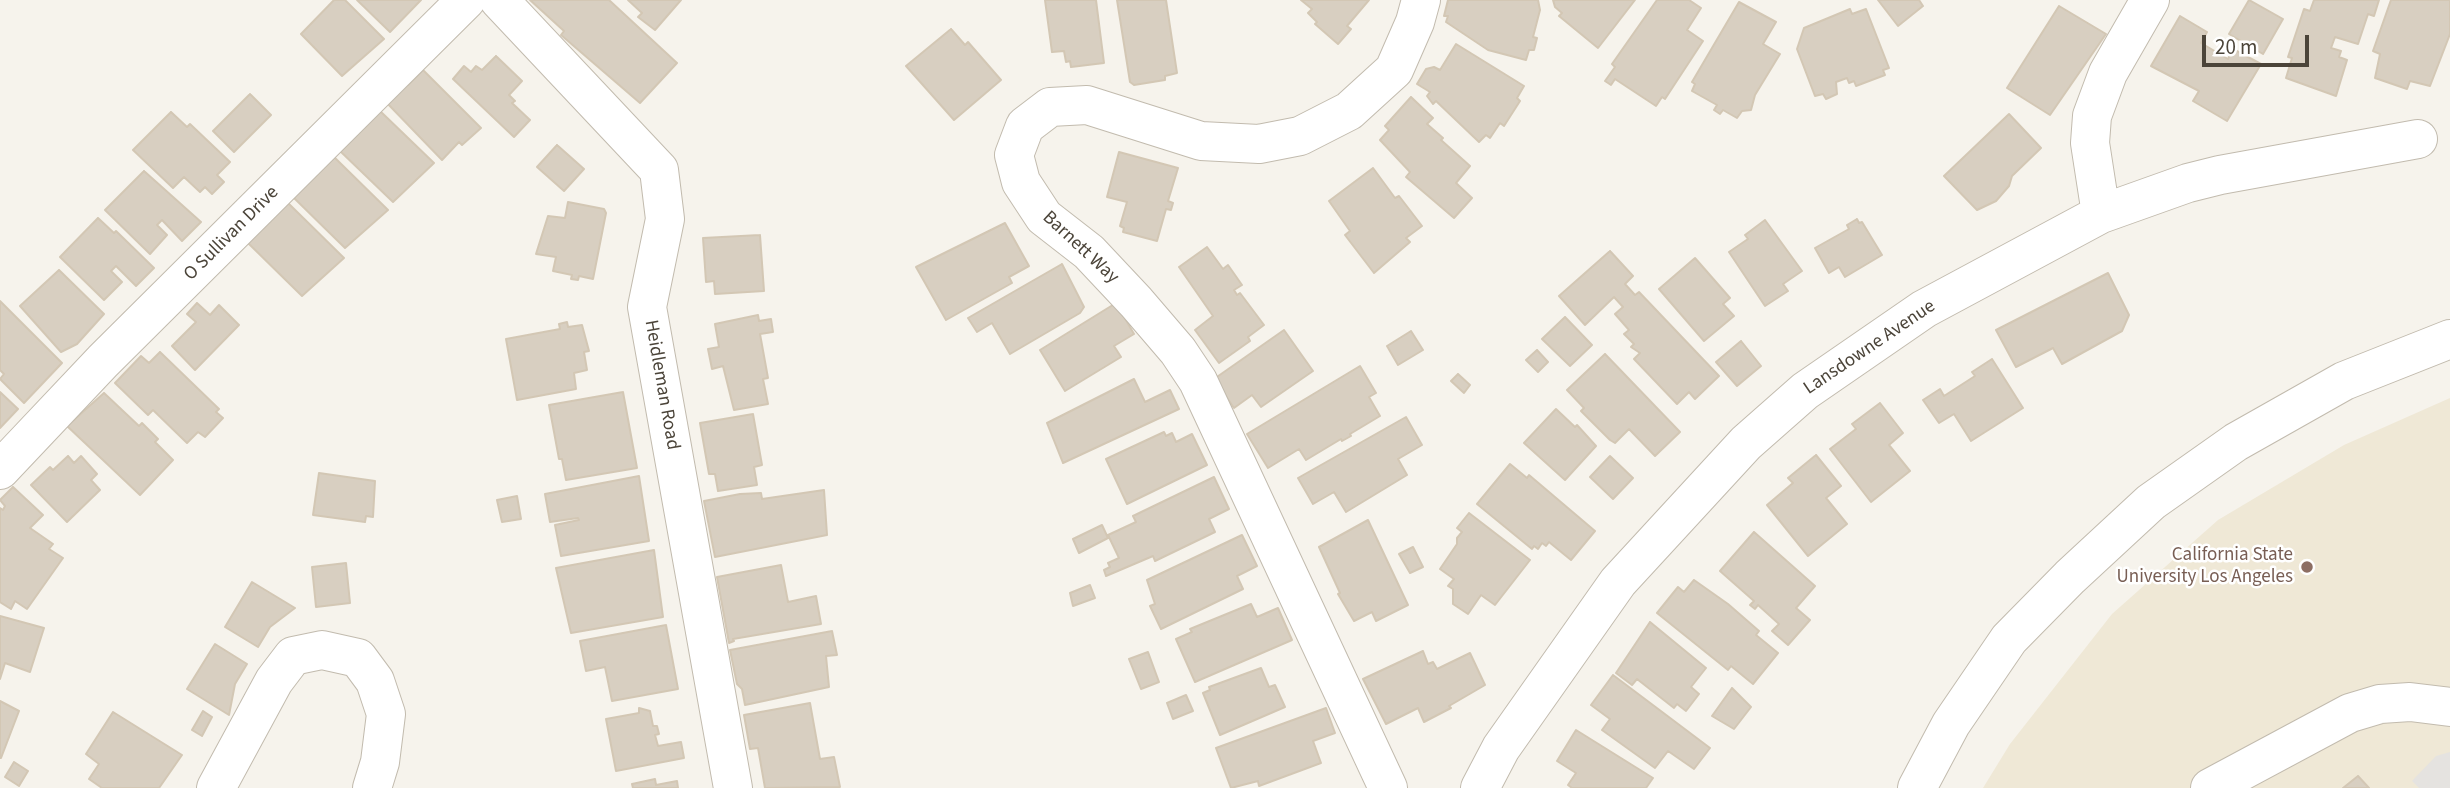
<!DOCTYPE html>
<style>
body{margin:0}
#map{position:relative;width:2450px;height:788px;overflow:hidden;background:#f6f3ec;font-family:"Source Sans 3",sans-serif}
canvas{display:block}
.scale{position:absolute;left:2202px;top:35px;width:107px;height:32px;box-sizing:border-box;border:4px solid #4b4439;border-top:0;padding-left:9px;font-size:21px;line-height:24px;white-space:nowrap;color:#4b4439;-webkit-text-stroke:5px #fff;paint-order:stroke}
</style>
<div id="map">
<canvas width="2450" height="788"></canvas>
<div class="scale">20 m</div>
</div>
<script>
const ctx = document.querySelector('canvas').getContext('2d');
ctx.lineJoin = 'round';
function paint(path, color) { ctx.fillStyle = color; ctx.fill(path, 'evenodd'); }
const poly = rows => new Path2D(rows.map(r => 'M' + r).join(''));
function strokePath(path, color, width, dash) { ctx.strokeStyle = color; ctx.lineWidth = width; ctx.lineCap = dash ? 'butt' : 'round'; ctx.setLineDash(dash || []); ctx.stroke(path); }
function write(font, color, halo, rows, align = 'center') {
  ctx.font = font + ' "Source Sans 3",sans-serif'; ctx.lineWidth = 5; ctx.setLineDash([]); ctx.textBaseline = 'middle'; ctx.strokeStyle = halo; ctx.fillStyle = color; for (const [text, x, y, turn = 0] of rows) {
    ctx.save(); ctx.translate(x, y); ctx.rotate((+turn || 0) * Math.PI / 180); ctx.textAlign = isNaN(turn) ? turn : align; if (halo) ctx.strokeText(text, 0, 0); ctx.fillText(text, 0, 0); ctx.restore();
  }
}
paint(poly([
 [2450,398,2450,788,1983,788,2010,744,2112,614,2218,520,2344,445]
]), '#efe8d6');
paint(poly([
 [2450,752,2450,788,2419,788,2412,781,2436,756]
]), '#e5e3e0');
const building = poly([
 [334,0,345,0,384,39,342,76,301,34,334,0],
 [357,0,421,0,390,32,357,0],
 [530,0,609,0,677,63,640,103,561,35,564,31,530,0],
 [628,0,681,0,655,30,638,17,642,13,628,0],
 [1045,0,1096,0,1104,63,1071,67,1070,61,1066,62,1064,51,1052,52,1045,0],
 [1117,0,1166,0,1177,73,1165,76,1165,80,1134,85,1130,82,1117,0],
 [1301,0,1369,0,1347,26,1351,29,1338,44,1315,24,1317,22,1308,13,1312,9,1301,0],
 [1448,0,1538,0,1540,10,1533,37,1537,38,1534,50,1529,50,1526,60,1488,50,1446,22,1448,16,1444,16,1448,0],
 [1553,0,1635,0,1598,48,1559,16,1562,13,1555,7,1553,0],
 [1657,0,1689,0,1701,8,1687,30,1703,41,1665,99,1662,97,1656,106,1615,79,1611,85,1605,81,1615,67,1612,64,1657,0],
 [1878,0,1919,0,1923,6,1898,26,1878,0],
 [2249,0,2283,19,2263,54,2229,34,2249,0],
 [2314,0,2379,0,2374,16,2368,14,2358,44,2335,37,2331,48,2341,51,2339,57,2347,60,2336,96,2286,78,2292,58,2288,57,2304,9,2310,11,2314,0],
 [2391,0,2450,0,2450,34,2430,86,2410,81,2407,89,2375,78,2380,54,2373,51,2391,0],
 [1739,2,1776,22,1763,44,1780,54,1755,95,1751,110,1742,111,1737,118,1723,110,1720,114,1714,110,1717,105,1692,91,1695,84,1692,82,1739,2],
 [2059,6,2106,34,2050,115,2007,88,2059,6],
 [1850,9,1852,14,1866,9,1889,68,1883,70,1885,75,1856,86,1854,81,1849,83,1847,78,1836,82,1837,94,1826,99,1823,94,1815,96,1797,49,1804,28,1850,9],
 [2180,16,2207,32,2201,43,2228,59,2233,49,2261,64,2227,121,2193,101,2199,91,2151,66,2180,16],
 [951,29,965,45,968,42,1001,80,954,120,906,66,951,29],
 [1456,44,1524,86,1517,98,1520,101,1504,126,1500,123,1490,138,1486,135,1479,142,1436,101,1433,104,1427,96,1430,92,1417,84,1426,69,1434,67,1440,70,1456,44],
 [496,56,522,81,509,95,515,101,512,103,530,120,514,137,453,79,464,66,471,72,476,66,482,70,496,56],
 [423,70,481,128,462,145,459,142,442,160,386,102,405,82,408,85,423,70],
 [250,94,271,115,234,152,213,131,250,94],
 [1411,97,1433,118,1427,124,1443,138,1441,140,1470,166,1456,183,1472,198,1454,218,1406,177,1410,172,1380,140,1389,130,1385,126,1411,97],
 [379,110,434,163,393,202,339,150,379,110],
 [171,112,187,127,190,124,230,162,217,175,224,182,212,194,205,187,200,192,184,177,173,188,133,150,171,112],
 [2009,114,2041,148,2012,176,2009,186,1996,201,1977,210,1944,176,2009,114],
 [557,145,584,169,564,191,537,167,557,145],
 [1119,152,1178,168,1168,201,1173,203,1171,210,1166,209,1157,241,1123,232,1124,228,1120,226,1127,202,1107,197,1119,152],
 [333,156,388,210,345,248,293,197,333,156],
 [1373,168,1395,198,1399,196,1422,226,1406,238,1410,242,1374,273,1345,235,1350,231,1329,201,1373,168],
 [144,171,201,222,182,241,162,220,157,225,167,235,150,254,105,210,144,171],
 [287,202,344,258,302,296,247,242,287,202],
 [568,202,604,209,606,213,593,279,579,276,578,280,571,279,572,275,553,271,556,257,536,254,548,216,565,218,568,202],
 [98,218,114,233,116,231,154,268,136,286,116,266,111,271,122,282,104,300,60,257,98,218],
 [1857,219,1859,223,1862,222,1882,255,1845,277,1839,267,1829,273,1815,248,1849,229,1847,225,1857,219],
 [1765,220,1802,271,1783,284,1788,291,1765,306,1729,252,1748,239,1745,235,1765,220],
 [1005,223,1029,266,1009,277,1012,283,946,320,916,267,1005,223],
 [760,235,764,291,715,294,714,281,706,282,703,238,760,235],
 [1207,247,1223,269,1228,265,1242,285,1234,290,1237,295,1240,293,1264,325,1248,337,1250,341,1219,363,1195,330,1213,316,1179,267,1207,247],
 [1610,251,1633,276,1625,284,1635,295,1639,292,1719,376,1695,399,1689,392,1677,404,1634,359,1640,353,1631,347,1634,344,1624,334,1629,330,1615,314,1623,307,1614,297,1585,325,1559,296,1610,251],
 [1695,258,1730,298,1723,304,1734,316,1704,341,1659,289,1695,258],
 [1062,264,1084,307,1080,313,1010,354,992,323,977,332,968,318,1062,264],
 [59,270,104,314,77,344,61,352,20,306,59,270],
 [2108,273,2129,315,2122,331,2062,364,2053,348,2016,367,1996,330,2108,273],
 [0,301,62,363,24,403,0,379,4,374,0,370,0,301],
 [197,303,210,315,219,305,239,325,195,370,172,346,196,322,187,314,197,303],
 [1116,303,1134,334,1114,346,1121,357,1065,391,1040,350,1116,303],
 [758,315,759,321,771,319,773,332,760,334,768,378,763,379,768,404,734,410,723,366,712,369,708,349,719,347,715,324,758,315],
 [1565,317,1592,345,1570,366,1542,339,1565,317],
 [567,322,568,327,582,325,589,351,584,352,587,370,574,373,576,389,517,400,506,339,560,329,559,324,567,322],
 [1284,330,1313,371,1261,407,1252,395,1234,408,1214,379,1284,330],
 [1411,331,1423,350,1398,365,1387,346,1411,331],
 [1741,341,1761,366,1737,386,1716,362,1741,341],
 [1537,350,1548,362,1538,372,1526,360,1537,350],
 [160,352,219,409,216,412,223,418,205,437,198,432,187,443,153,410,148,415,115,383,141,356,149,363,160,352],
 [1605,354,1680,432,1655,456,1629,429,1615,443,1610,440,1581,411,1584,408,1567,390,1605,354],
 [1992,359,2023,408,1971,441,1954,414,1939,423,1923,400,1940,389,1944,396,1975,376,1972,372,1992,359],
 [1360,366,1376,393,1369,397,1380,416,1350,434,1351,436,1342,441,1341,439,1306,460,1299,449,1268,468,1247,434,1360,366],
 [1458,374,1470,385,1464,393,1451,381,1458,374],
 [1134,379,1145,402,1170,390,1179,409,1063,463,1047,423,1134,379],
 [0,392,18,409,0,428,0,392],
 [623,392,637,468,566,480,562,459,559,459,549,405,623,392],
 [104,393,139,426,142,423,158,439,155,442,173,460,140,495,67,426,104,393],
 [1880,403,1903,433,1889,445,1910,471,1871,502,1830,449,1856,429,1852,424,1880,403],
 [1556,409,1575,427,1577,425,1596,446,1565,480,1524,443,1556,409],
 [753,414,762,465,754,467,757,485,718,491,715,474,709,474,700,423,753,414],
 [1406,417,1422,445,1398,459,1407,475,1346,512,1334,492,1313,504,1298,478,1406,417],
 [1164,432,1166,436,1172,433,1176,442,1192,434,1207,465,1127,504,1106,459,1164,432],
 [1816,455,1841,486,1826,498,1847,524,1808,556,1767,505,1793,483,1788,478,1816,455],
 [68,456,74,463,81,456,97,474,91,480,100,490,67,522,31,485,50,467,53,470,68,456],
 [1610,456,1633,478,1613,499,1590,477,1610,456],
 [1510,464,1527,478,1529,475,1595,531,1571,560,1549,542,1546,546,1542,543,1538,549,1534,546,1532,549,1477,504,1510,464],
 [319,473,375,481,373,517,366,516,365,522,313,515,319,473],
 [639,476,649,541,561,556,555,525,579,520,578,518,550,522,545,494,639,476],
 [1214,477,1229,509,1209,519,1215,532,1155,561,1153,556,1106,576,1104,570,1110,567,1108,563,1119,558,1108,535,1136,522,1133,516,1214,477],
 [13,487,43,515,30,528,53,544,49,549,63,558,27,609,15,601,11,609,0,602,0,508,3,510,5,506,0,500,13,487],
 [824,490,827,535,715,557,704,501,740,494,761,493,762,499,824,490],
 [517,496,521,519,502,522,497,500,517,496],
 [1469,513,1530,560,1495,605,1481,595,1468,614,1453,604,1453,589,1448,586,1454,579,1440,569,1457,544,1457,538,1462,532,1457,528,1469,513],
 [1368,520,1408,605,1376,621,1372,612,1354,621,1338,594,1340,593,1319,547,1368,520],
 [1102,525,1108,538,1079,553,1073,539,1102,525],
 [1754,532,1815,586,1796,608,1810,620,1788,645,1772,631,1779,624,1758,605,1755,609,1750,605,1754,601,1720,571,1754,532],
 [1242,535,1257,566,1237,576,1243,589,1161,629,1150,606,1155,604,1147,580,1242,535],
 [1413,547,1423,567,1410,573,1399,554,1413,547],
 [654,550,663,617,571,633,556,568,654,550],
 [346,563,350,603,316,607,312,567,346,563],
 [781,565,788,602,816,596,821,624,733,639,734,641,729,643,717,577,781,565],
 [1694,580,1728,604,1759,631,1756,635,1778,653,1753,684,1731,666,1728,670,1657,613,1678,587,1684,592,1694,580],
 [252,582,295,608,270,627,258,647,225,627,252,582],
 [1090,585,1095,598,1073,606,1070,593,1090,585],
 [1251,604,1257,617,1278,608,1292,640,1195,682,1176,639,1192,632,1190,629,1251,604],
 [0,616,44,628,30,672,5,663,0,679,0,616],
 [1650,622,1706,668,1691,687,1699,694,1686,711,1677,704,1674,708,1637,679,1632,685,1616,673,1650,622],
 [666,625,678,689,612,701,605,667,586,671,580,641,666,625],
 [832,631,837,655,826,656,829,687,745,705,742,689,737,684,730,650,832,631],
 [215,644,247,664,235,684,229,715,187,689,215,644],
 [1423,651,1428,664,1433,662,1437,669,1470,653,1485,685,1449,706,1451,708,1424,722,1418,708,1386,724,1363,679,1423,651],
 [1148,652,1159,682,1141,689,1129,659,1148,652],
 [1261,668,1269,687,1275,685,1285,707,1220,735,1203,693,1210,690,1209,687,1261,668],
 [1613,675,1710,748,1694,769,1668,751,1655,768,1602,730,1610,719,1591,705,1613,675],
 [1732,688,1751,707,1734,729,1712,716,1732,688],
 [1186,695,1193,711,1173,719,1167,703,1186,695],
 [0,701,19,711,1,758,0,758,0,701],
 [810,703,820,759,834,757,840,787,765,788,758,748,750,749,744,715,810,703],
 [639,708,650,711,653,726,657,726,659,734,655,735,658,746,681,742,684,758,616,771,606,719,639,713,639,708],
 [1326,708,1335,733,1313,741,1321,763,1259,786,1258,781,1231,788,1216,748,1326,708],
 [203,711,212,717,202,736,192,730,203,711],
 [113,712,182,755,159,788,102,788,89,779,99,764,86,754,113,712],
 [1576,730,1653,778,1646,788,1572,788,1568,785,1576,773,1557,761,1576,730],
 [14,762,28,771,19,786,5,777,14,762],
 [2358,776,2369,788,2343,788,2358,776],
 [655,779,656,785,677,781,678,788,633,788,632,784,655,779]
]);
paint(building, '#d8cfc1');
strokePath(building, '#d3c7b4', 2);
const minor = poly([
 [499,0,659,170,665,219,647,307,733,788],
 [2101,214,2090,143,2092,116,2108,73,2150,0],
 [0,470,103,361,466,0],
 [216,788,274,681,293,656,322,650,358,658,375,681,386,714,380,762,372,788],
 [1388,788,1198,381,1178,351,1136,302,1089,252,1044,217,1021,182,1014,155,1025,126,1050,107,1087,105,1201,141,1259,144,1300,136,1349,111,1394,70,1415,22,1421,0],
 [1480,788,1501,748,1618,582,1746,443,1805,391,1924,309,2101,214,2188,183,2220,175,2418,139],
 [1917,788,1951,724,2009,639,2070,577,2151,502,2236,442,2344,381,2450,339],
 [2210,788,2350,713,2380,704,2410,702,2450,707]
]);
strokePath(minor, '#c2bbae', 40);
strokePath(minor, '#fff', 38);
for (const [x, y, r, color] of [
 [2307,567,7,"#8d6e63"]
]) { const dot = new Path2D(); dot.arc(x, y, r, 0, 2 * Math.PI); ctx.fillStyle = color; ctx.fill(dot); strokePath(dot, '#fff', 2.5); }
write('19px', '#4b4439', '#fff', [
 ["O Sullivan Drive",232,234,-45],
 ["Barnett Way",1080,248,43],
 ["Lansdowne Avenue",1870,348,-34],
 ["Heidleman Road",661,385,80]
]);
write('19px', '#785e54', '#fff', [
 ["California State",2293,556],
 ["University Los Angeles",2293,578]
], 'right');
</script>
